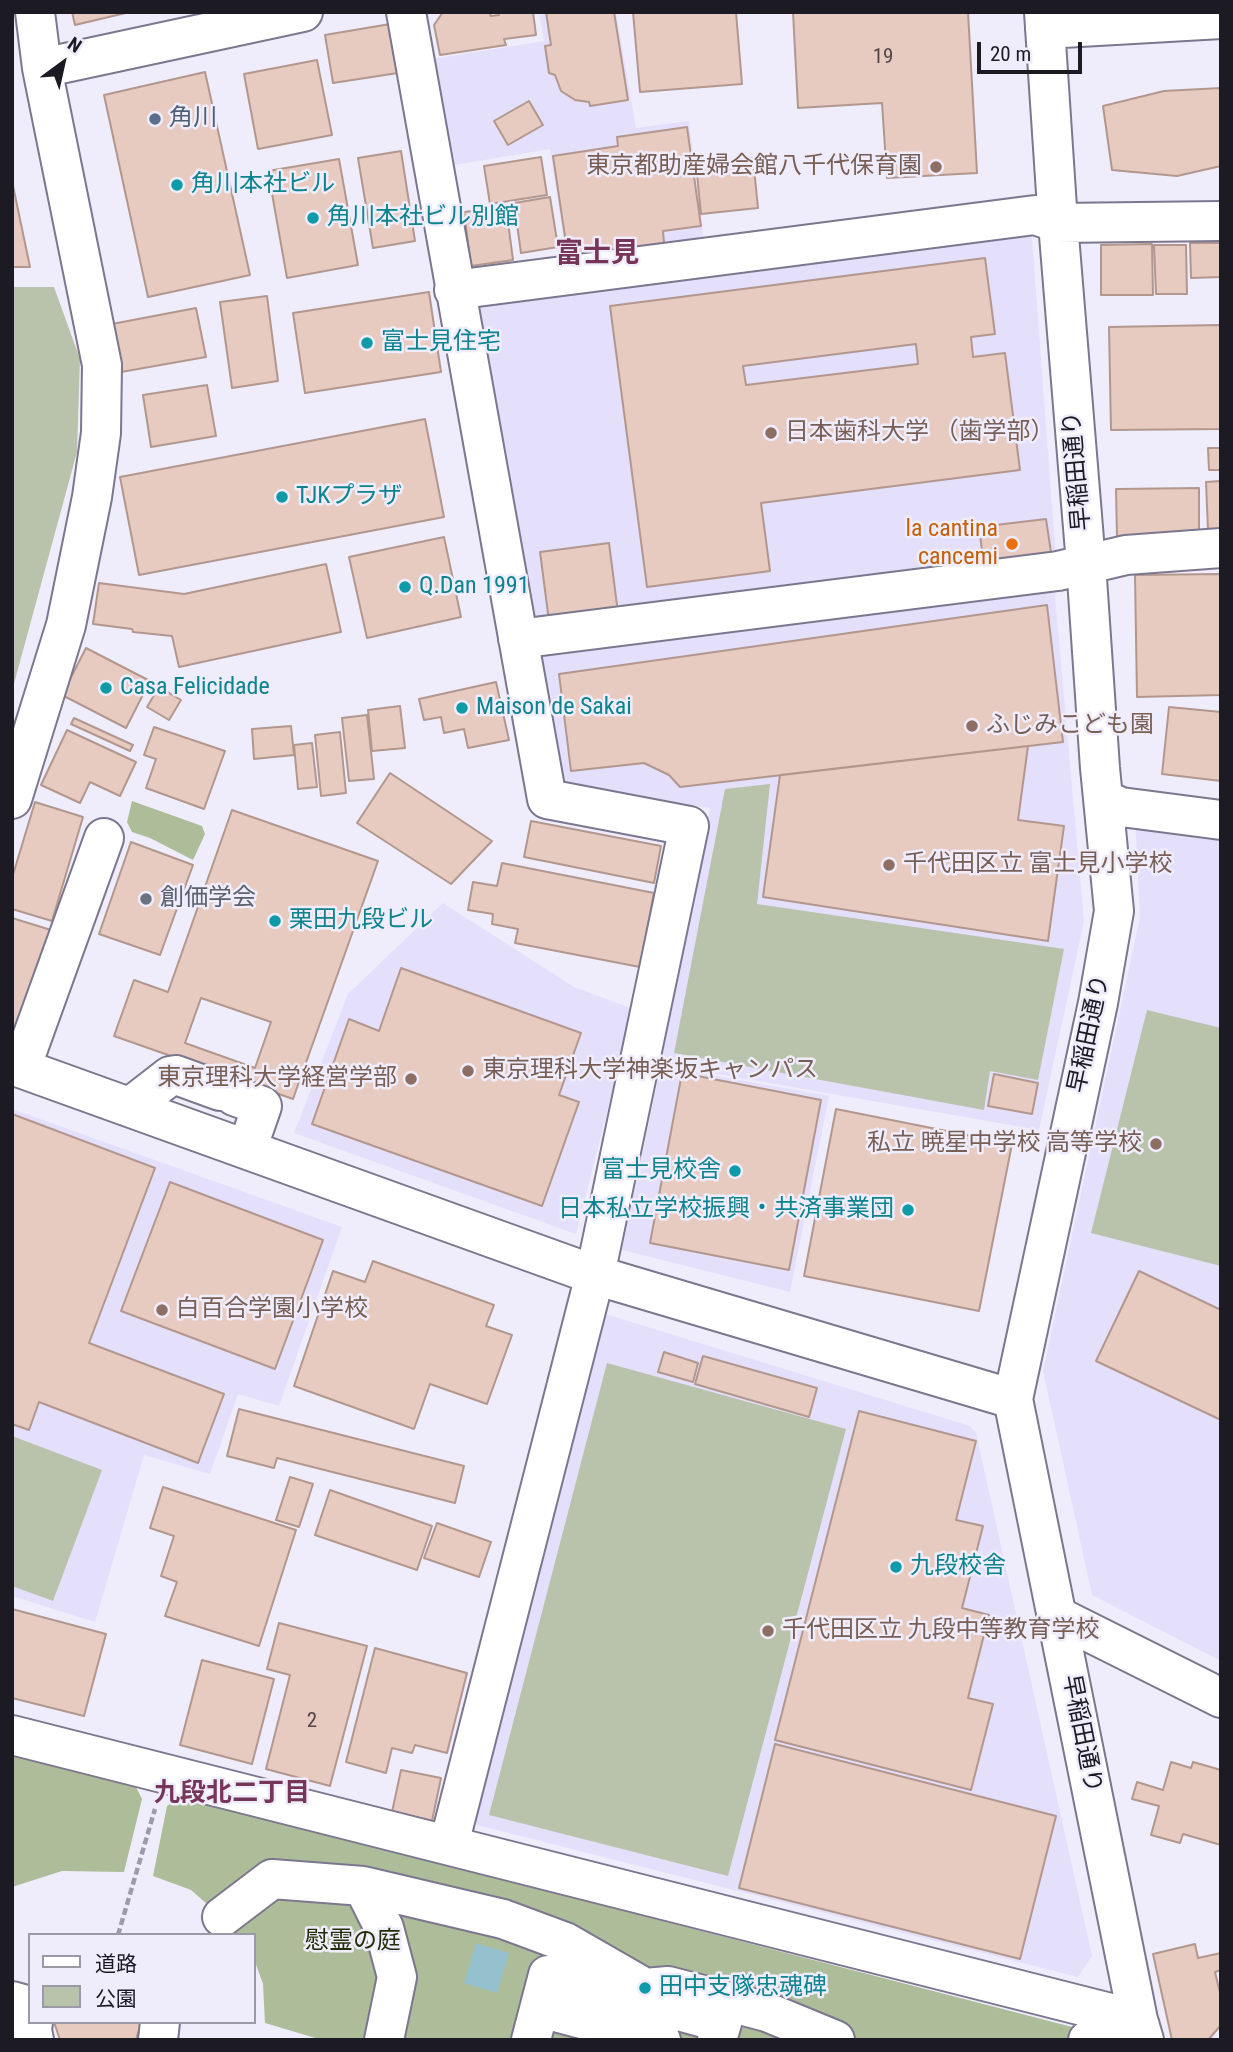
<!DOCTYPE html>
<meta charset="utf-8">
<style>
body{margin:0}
#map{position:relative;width:1233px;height:2052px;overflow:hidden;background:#efedfc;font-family:"Roboto Condensed","Noto Sans JP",sans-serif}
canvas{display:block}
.frame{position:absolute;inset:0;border:14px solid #1c1a23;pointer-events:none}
.legend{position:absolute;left:28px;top:1933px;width:228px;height:91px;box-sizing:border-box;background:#efedfc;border:2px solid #9b99a5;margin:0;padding:9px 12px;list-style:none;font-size:21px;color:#1c1a23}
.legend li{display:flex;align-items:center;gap:14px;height:35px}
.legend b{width:35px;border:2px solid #9b99a5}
.north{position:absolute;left:28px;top:28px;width:70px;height:70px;-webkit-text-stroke:5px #efedfc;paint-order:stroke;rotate:33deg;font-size:19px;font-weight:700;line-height:28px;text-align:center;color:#1c1a23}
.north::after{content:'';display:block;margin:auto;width:24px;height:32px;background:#1c1a23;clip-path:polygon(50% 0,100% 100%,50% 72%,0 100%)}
.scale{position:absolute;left:977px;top:42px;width:105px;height:32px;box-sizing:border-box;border:4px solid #1c1a23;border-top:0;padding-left:9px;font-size:21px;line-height:24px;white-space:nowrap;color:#1c1a23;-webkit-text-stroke:5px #efedfc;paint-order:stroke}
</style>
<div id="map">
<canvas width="1233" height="2052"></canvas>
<div class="frame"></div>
<ul class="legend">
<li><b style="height:9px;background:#fff"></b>道路</li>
<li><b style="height:19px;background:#b9c3ab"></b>公園</li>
</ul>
<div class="north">N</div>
<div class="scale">20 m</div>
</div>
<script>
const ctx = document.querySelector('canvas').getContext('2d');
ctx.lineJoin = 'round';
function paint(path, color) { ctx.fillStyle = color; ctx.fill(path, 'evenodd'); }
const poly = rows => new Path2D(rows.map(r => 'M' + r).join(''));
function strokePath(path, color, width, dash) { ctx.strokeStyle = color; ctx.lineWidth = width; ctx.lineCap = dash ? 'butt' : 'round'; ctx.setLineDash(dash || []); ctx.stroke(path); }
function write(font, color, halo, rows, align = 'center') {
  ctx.font = font + ' "Roboto Condensed","Noto Sans JP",sans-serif'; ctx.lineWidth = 5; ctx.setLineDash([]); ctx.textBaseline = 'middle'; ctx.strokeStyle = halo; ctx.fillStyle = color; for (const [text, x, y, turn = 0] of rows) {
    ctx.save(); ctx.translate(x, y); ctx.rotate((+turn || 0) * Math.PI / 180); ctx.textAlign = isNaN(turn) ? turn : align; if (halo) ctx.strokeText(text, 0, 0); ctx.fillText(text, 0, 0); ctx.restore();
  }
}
paint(poly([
 [539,12,616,12,636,128,689,121,704,244,567,261,550,149,448,166,433,59,544,41],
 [1031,225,1056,560,532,625,473,306],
 [1054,586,1084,921,1039,1130,660,1064,710,808,563,784,538,650],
 [1134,794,1221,802,1221,1661,1092,1595,1043,1371,1140,917],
 [443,903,574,987,633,1009,576,1234,294,1133,348,994],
 [661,1066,829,1096,790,1292,622,1250],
 [12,1109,342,1227,279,1406,238,1394,210,1474,144,1455,95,1622,12,1596],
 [602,1313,970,1426,976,1433,1092,1956,1078,1977,465,1822]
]), '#e4dffa');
paint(poly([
 [12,287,54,287,80,359,77,452,12,691],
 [770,784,757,904,1064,949,1038,1080,990,1071,984,1110,674,1053,725,789],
 [1147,1010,1221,1028,1221,1266,1091,1233],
 [607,1363,846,1429,728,1876,489,1815],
 [12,1436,102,1470,53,1601,12,1586]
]), '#b9c3ab');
paint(poly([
 [132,801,202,826,205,834,193,860,150,838,132,832,127,822],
 [12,1754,135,1785,142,1799,124,1872,62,1871,12,1887],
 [180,1796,1080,2029,1093,2040,322,2040,265,2023,263,1984,254,1959,254,1935,238,1935,222,1917,191,1890,153,1876,167,1806]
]), '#adbc99');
paint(poly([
 [476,1943,509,1953,497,1993,464,1983]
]), '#95c1cf');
const building = poly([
 [72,12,130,12,75,25,72,12],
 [443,12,489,12,491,16,499,15,498,12,533,12,536,35,504,39,506,45,440,55,434,25,443,12],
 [546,12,614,12,628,100,590,106,589,102,575,100,561,91,555,75,549,73,545,46,551,45,546,12],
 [633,12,736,12,742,84,640,92,633,12],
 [793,12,968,12,977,173,887,178,882,103,798,108,793,12],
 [390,24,398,73,333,83,325,35,390,24],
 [317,60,332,135,258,149,244,74,317,60],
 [205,72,250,275,148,297,104,95,205,72],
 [1221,88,1221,166,1177,176,1112,170,1103,106,1164,91,1221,88],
 [529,101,543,125,508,145,494,121,529,101],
 [687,127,701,226,663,231,664,243,568,257,553,156,618,146,617,137,687,127],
 [401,151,415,241,373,248,358,158,401,151],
 [541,157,547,195,490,204,484,166,541,157],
 [753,158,758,208,701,214,696,164,753,158],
 [339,159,358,265,287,278,268,171,339,159],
 [12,181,30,267,12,267,12,181],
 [550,197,558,247,521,253,514,203,550,197],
 [506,207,513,260,471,266,464,212,506,207],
 [1190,243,1221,243,1221,277,1191,278,1190,243],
 [1152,244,1153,295,1101,295,1101,245,1152,244],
 [1154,245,1186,245,1187,294,1156,294,1154,245],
 [985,258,995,334,971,337,973,357,1005,353,1020,470,761,503,770,571,647,587,610,306,985,258],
 [916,344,918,364,746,385,743,366,916,344],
 [429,292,441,372,305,393,293,313,429,292],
 [267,296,278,381,232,388,220,302,267,296],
 [196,308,206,357,121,372,112,324,196,308],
 [1220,325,1221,429,1111,430,1109,327,1220,325],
 [207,385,216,436,151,447,143,395,207,385],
 [425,419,444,517,139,575,120,477,425,419],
 [1208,448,1221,448,1221,470,1209,470,1208,448],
 [1221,481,1221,529,1208,530,1206,482,1221,481],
 [1199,488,1199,536,1117,538,1116,489,1199,488],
 [1046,519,1052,559,984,567,979,527,1046,519],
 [444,537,461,617,367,638,349,557,444,537],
 [609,543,618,613,549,621,540,552,609,543],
 [326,564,341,632,179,667,172,636,133,632,132,629,93,624,99,583,184,594,326,564],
 [1221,574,1221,695,1137,697,1135,575,1221,574],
 [1047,605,1063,742,680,787,669,775,644,763,571,771,559,674,1047,605],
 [86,648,150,681,126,728,62,695,86,648],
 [496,682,509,740,468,748,464,729,444,733,441,717,424,720,419,699,496,682],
 [159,687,181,700,169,720,147,707,159,687],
 [400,706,405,748,372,751,368,710,400,706],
 [1169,707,1221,712,1221,781,1162,774,1169,707],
 [367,715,374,779,349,781,342,718,367,715],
 [74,718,133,745,130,751,71,724,74,718],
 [291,726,294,755,254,759,252,729,291,726],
 [154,727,225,751,204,809,146,788,156,759,144,755,154,727],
 [67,730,136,762,120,796,90,782,80,803,41,785,67,730],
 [340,732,346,793,321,796,315,735,340,732],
 [312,743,317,787,298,789,294,745,312,743],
 [1028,746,1018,820,1064,826,1048,941,763,897,780,775,1028,746],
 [390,773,492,841,451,884,357,823,390,773],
 [35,802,83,817,52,921,12,909,12,878,35,802],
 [232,810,378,861,293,1099,114,1036,134,980,168,992,232,810],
 [201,998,271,1022,255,1068,185,1043,201,998],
 [531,821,661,846,654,883,524,857,531,821],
 [131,842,193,865,160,955,99,934,131,842],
 [502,863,654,893,640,967,515,943,518,929,492,924,493,914,468,910,473,882,497,886,502,863],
 [12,918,51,930,20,1031,12,1029,12,918],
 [401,968,581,1033,559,1095,579,1102,542,1206,312,1124,349,1019,379,1031,401,968],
 [682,1073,821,1100,789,1270,650,1243,682,1073],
 [994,1074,1038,1083,1032,1114,988,1106,994,1074],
 [836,1109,1012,1144,979,1311,804,1276,836,1109],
 [12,1114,155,1168,89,1343,224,1394,198,1463,39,1402,29,1430,12,1424,12,1114],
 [170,1182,323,1240,275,1369,121,1311,170,1182],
 [373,1261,494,1305,486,1326,512,1335,487,1404,430,1384,414,1429,294,1386,333,1271,365,1282,373,1261],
 [1139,1271,1221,1310,1221,1420,1096,1361,1139,1271],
 [664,1352,698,1363,693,1382,658,1372,664,1352],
 [703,1356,817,1388,809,1417,695,1384,703,1356],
 [239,1409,464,1466,455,1503,277,1458,274,1468,227,1456,239,1409],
 [859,1411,976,1441,956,1520,983,1526,962,1608,989,1615,968,1698,993,1704,971,1790,775,1740,859,1411],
 [290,1477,313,1484,299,1527,276,1520,290,1477],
 [163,1487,296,1530,259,1646,165,1616,177,1582,161,1576,174,1536,150,1528,163,1487],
 [330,1490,432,1526,417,1570,315,1535,330,1490],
 [437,1523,491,1542,479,1577,424,1558,437,1523],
 [12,1609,106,1634,84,1716,12,1698,12,1609],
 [279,1623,367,1646,330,1786,266,1769,290,1675,267,1669,279,1623],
 [375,1648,467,1673,447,1753,415,1745,412,1753,392,1748,386,1773,346,1762,375,1648],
 [202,1660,274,1679,252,1764,180,1745,202,1660],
 [775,1744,1056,1816,1020,1959,739,1888,775,1744],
 [1171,1762,1191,1768,1193,1762,1221,1770,1221,1845,1183,1834,1180,1843,1151,1835,1159,1806,1132,1799,1137,1782,1163,1790,1171,1762],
 [401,1770,441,1778,432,1821,392,1812,401,1770],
 [1195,1944,1198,1958,1221,1953,1221,1970,1215,1972,1221,1997,1221,2025,1209,2039,1172,2040,1153,1954,1195,1944],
 [54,2022,140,2022,141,2023,136,2040,60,2040,54,2022]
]);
paint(building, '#e7cbc1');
strokePath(building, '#b2978e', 2);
const minor = poly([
 [406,12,547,799,689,826,595,1275,449,1844],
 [1044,12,1058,223,1086,564,1100,768,1114,911,1098,1003,1013,1399,1138,2020,1144,2040],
 [1045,29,1221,19],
 [42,68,303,12],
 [454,290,1035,215,1058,223,1221,221],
 [518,639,1058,571,1126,555,1221,548],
 [12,799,66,625,92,497,101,433,102,365,42,68,35,12],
 [1103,799,1121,807,1221,820],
 [12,1065,595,1275,1013,1399],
 [21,1068,104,838],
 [234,1096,262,1106,247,1149],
 [130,1107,170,1076,176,1075,220,1091],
 [1057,1616,1221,1698],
 [12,1735,1138,2020],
 [363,1886,384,1928,397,1977,384,2040],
 [222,1917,272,1879,363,1886,503,1919,565,1942,645,1988,668,1986,767,2012,835,2040],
 [12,2001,30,2006],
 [540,2008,661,2040],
 [33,2022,32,2030,34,2040],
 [158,2040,160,2022],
 [531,2040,548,1975,722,2023,717,2040],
 [1088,2040,1119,2029,1140,2026]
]);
strokePath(minor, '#7c778e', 42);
strokePath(poly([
 [118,1935,155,1809]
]), '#9d9ba8', 4.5, [7, 3.5]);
strokePath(minor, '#fff', 38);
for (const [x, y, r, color] of [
 [155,119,7,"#5c6f8a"],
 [936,167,7,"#8d6e63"],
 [177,185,7,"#0f9aa8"],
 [313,218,7,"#0f9aa8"],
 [367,343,7,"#0f9aa8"],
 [771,433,7,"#8d6e63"],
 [282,497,7,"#0f9aa8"],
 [1012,544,7,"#e8710a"],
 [405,587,7,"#0f9aa8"],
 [106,688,7,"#0f9aa8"],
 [462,708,7,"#0f9aa8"],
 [972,726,7,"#8d6e63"],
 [889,865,7,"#8d6e63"],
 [146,899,7,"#6b7280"],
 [275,921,7,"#0f9aa8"],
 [468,1071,7,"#8d6e63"],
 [411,1079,7,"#8d6e63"],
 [1156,1144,7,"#8d6e63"],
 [735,1171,7,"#0f9aa8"],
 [908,1210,7,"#0f9aa8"],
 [162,1310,7,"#8d6e63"],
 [896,1567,7,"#0f9aa8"],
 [768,1631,7,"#8d6e63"],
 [645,1988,7,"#0f9aa8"]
]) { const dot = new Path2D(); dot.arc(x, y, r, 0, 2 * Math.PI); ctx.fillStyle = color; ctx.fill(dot); strokePath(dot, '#efedfc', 2.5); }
write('21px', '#4f464a', null, [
 ["19",883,58],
 ["2",312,1722]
]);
write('24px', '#4e5e75', '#efedfc', [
 ["角川",169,119]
], 'left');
write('24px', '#785e54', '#efedfc', [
 ["東京都助産婦会館八千代保育園",922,167,"right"],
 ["日本歯科大学 （歯学部）",785,433],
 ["ふじみこども園",986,726],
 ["千代田区立 富士見小学校",903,865],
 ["東京理科大学神楽坂キャンパス",482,1071],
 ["東京理科大学経営学部",397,1079,"right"],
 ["私立 暁星中学校 高等学校",1142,1144,"right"],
 ["白百合学園小学校",176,1310],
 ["千代田区立 九段中等教育学校",782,1631]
], 'left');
write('24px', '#0d838f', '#efedfc', [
 ["角川本社ビル",191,185],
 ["角川本社ビル別館",327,218],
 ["富士見住宅",381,343],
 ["TJKプラザ",296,497],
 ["Q.Dan 1991",419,587],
 ["Casa Felicidade",120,688],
 ["Maison de Sakai",476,708],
 ["栗田九段ビル",289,921],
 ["富士見校舎",721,1171,"right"],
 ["日本私立学校振興・共済事業団",894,1210,"right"],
 ["九段校舎",910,1567],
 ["田中支隊忠魂碑",659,1988]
], 'left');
write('24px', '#1c1a23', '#efedfc', [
 ["早稲田通り",1078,471,-95],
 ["早稲田通り",1090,1034,-78],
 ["早稲田通り",1081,1734,79]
]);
write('24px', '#c56008', '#efedfc', [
 ["la cantina",998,530],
 ["cancemi",998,558]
], 'right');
write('24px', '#5b616d', '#efedfc', [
 ["創価学会",160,899]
], 'left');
write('24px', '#222e05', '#efedfc', [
 ["慰霊の庭",353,1942]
]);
write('bold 26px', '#763658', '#efedfc', [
 ["九段北二丁目",232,1794]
]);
write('bold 28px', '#763658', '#efedfc', [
 ["富士見",597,255]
]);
</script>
